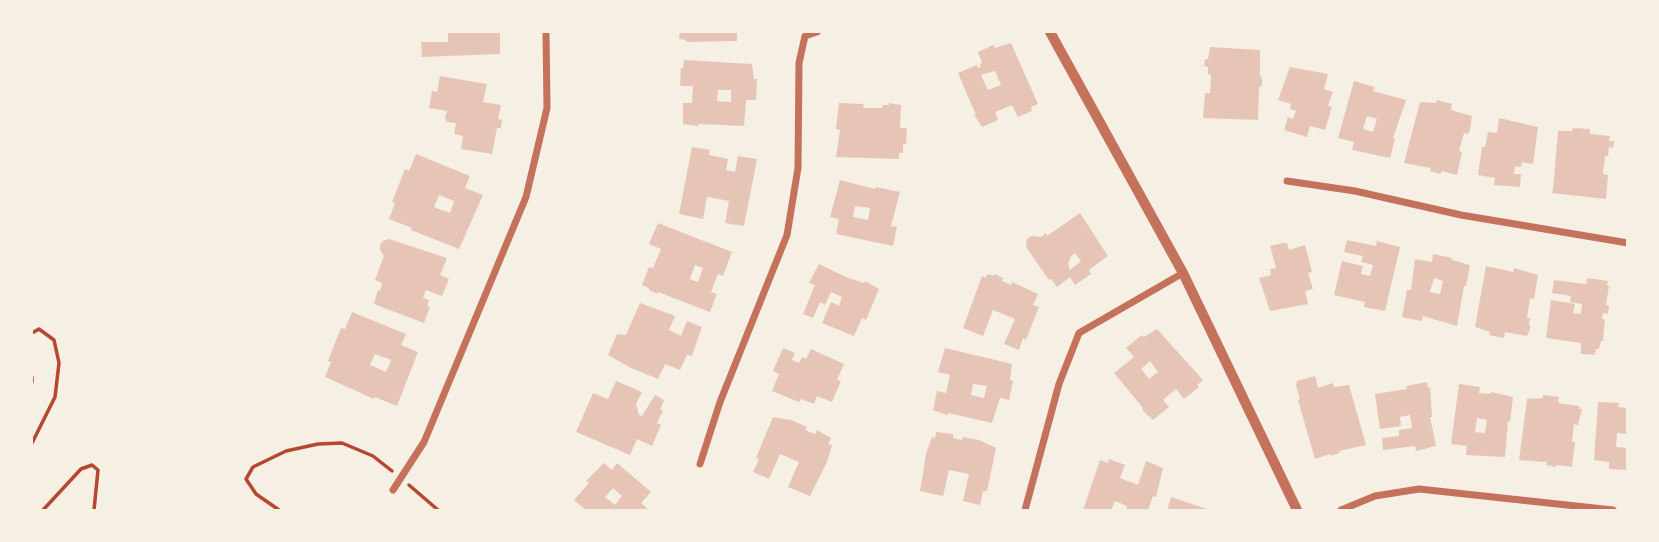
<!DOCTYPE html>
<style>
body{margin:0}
#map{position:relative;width:1659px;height:542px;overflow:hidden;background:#f6efe4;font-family:"Nunito Sans",sans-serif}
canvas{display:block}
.frame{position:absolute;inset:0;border:33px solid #f6efe4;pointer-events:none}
</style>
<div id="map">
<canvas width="1659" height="542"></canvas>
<div class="frame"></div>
</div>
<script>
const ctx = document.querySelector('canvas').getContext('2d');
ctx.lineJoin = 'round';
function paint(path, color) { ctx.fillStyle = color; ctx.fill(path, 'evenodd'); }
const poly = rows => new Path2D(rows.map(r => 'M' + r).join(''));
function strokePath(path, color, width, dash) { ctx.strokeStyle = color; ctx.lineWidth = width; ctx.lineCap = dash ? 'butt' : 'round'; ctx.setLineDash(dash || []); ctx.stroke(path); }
paint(poly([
 [448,32,500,32,500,54,422,57,421,42,448,42],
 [680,32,737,32,737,41,686,42,686,40,679,39],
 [1011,43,1038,104,1031,107,1032,111,1018,117,1012,105,995,112,998,120,982,127,974,115,976,115,958,73,977,65,978,68,981,67,980,64,982,63,978,52,993,45,995,48],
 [995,71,1001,85,988,90,981,75],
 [1210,47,1260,50,1260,76,1262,78,1262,86,1259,87,1258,120,1203,118,1205,93,1210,93,1211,75,1208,74,1208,67,1204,66,1205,59,1208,59],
 [684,60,752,64,754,79,757,79,756,100,746,100,744,126,698,124,698,126,683,124,683,103,692,103,693,86,680,86,681,68,683,68],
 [718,90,731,90,731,102,717,101],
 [1290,67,1328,74,1324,89,1333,92,1328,106,1332,107,1325,130,1310,126,1307,137,1284,130,1288,117,1293,119,1296,111,1290,109,1291,104,1278,100],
 [440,76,487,84,483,102,501,105,498,119,502,120,501,128,497,128,492,154,461,149,463,136,454,134,456,123,447,122,445,118,447,111,429,108,432,91,437,92],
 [1354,81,1375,87,1373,91,1406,100,1393,138,1395,139,1390,158,1352,150,1354,142,1338,138],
 [1367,116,1377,119,1373,132,1363,129],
 [1437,100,1452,104,1451,110,1472,116,1470,130,1468,134,1464,133,1459,151,1462,152,1457,175,1441,171,1441,174,1430,171,1431,168,1404,163,1420,102,1436,103],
 [839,103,864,104,863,108,882,108,883,105,889,105,889,103,901,105,900,128,907,128,906,144,903,144,903,153,899,153,899,159,836,157,840,130,836,129],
 [1499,118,1538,127,1533,164,1522,162,1521,167,1515,166,1514,174,1521,174,1520,187,1494,185,1495,178,1478,175,1482,147,1485,147,1488,132,1497,133],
 [1573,128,1590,129,1590,134,1610,136,1609,141,1614,141,1613,148,1609,147,1608,156,1605,156,1603,174,1608,175,1606,199,1551,193,1553,190,1558,131,1572,131],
 [692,147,710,150,709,155,728,159,726,170,735,172,738,156,757,159,744,226,725,223,729,201,707,197,703,219,679,214],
 [416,154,470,176,465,188,483,195,459,249,411,230,412,228,389,219,395,203,392,202,405,169,409,171],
 [439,195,454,201,450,213,434,207],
 [840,180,875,189,876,187,900,192,891,226,897,227,893,246,836,234,839,219,830,217],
 [855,206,870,208,868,220,853,217],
 [1080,213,1108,256,1089,270,1091,274,1075,285,1070,277,1057,287,1051,279,1049,280,1026,247,1027,239,1031,236,1041,237,1046,233,1047,236],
 [1075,253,1081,261,1070,270,1068,264,1071,256],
 [658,223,732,252,723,276,718,274,711,292,717,294,710,312,658,292,657,294,649,290,649,288,642,285,649,267,653,268,661,249,649,244],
 [695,265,703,268,698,282,690,279],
 [389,239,447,258,440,275,449,279,442,296,426,290,423,298,429,300,427,306,430,307,424,323,374,304,378,290,380,291,382,283,375,280,384,256,380,250,380,245,383,241],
 [1347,240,1376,246,1377,241,1400,247,1385,311,1364,307,1365,302,1334,295,1342,261,1363,266,1361,274,1370,276,1373,265,1361,262,1363,256,1344,252],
 [1283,243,1287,243,1289,250,1305,245,1312,272,1308,273,1313,289,1305,291,1308,304,1270,311,1259,278,1271,275,1270,269,1276,268,1270,246],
 [1433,254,1452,258,1452,260,1470,265,1466,286,1464,286,1457,326,1423,316,1422,321,1402,317,1407,290,1411,290,1415,259,1432,262],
 [1434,278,1443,281,1440,294,1430,292],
 [819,264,846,277,864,283,865,281,879,289,866,320,862,318,854,336,822,323,831,302,839,306,842,297,831,292,825,305,820,302,813,318,803,314,815,285,809,283],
 [1486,266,1513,272,1514,268,1538,275,1534,299,1530,298,1527,318,1530,318,1529,326,1531,326,1527,336,1505,332,1504,338,1489,335,1490,332,1475,327],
 [987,274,994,276,994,274,1003,278,1002,281,1011,285,1012,282,1038,294,1033,305,1039,307,1026,340,1023,338,1019,350,1004,344,1015,319,993,310,983,336,963,328,982,276,986,278],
 [1587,278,1608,281,1607,285,1609,286,1606,305,1609,306,1608,314,1603,313,1602,319,1605,319,1603,341,1601,341,1599,349,1596,349,1595,355,1581,354,1581,343,1546,338,1551,300,1575,304,1573,313,1581,314,1582,304,1570,302,1571,296,1552,293,1554,280,1586,284],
 [640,303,675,316,669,330,681,336,687,321,702,327,692,356,687,355,680,370,665,364,658,379,631,368,608,355,617,334,626,335],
 [352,312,406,334,401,345,418,352,397,406,375,397,374,399,325,377,331,362,328,361,341,328,345,329],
 [375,354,391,360,386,372,370,365],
 [1157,329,1203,380,1197,385,1199,387,1184,399,1176,389,1163,400,1169,407,1153,420,1142,410,1143,408,1114,373,1134,357,1126,348,1142,335,1144,337],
 [1150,361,1158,372,1149,379,1141,369],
 [783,348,795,353,792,360,799,363,802,357,806,359,811,349,844,364,837,380,841,381,832,402,817,396,814,404,801,399,799,402,772,391,779,374,773,371],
 [945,348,1012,364,1010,380,1013,381,1009,400,1000,398,992,423,948,413,947,415,933,410,937,391,946,393,950,375,938,372],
 [973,384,987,386,984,398,971,395],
 [1315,376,1318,388,1333,383,1334,387,1349,385,1366,445,1339,451,1340,453,1330,456,1330,454,1315,459,1298,400,1300,399,1296,385,1297,381],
 [616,381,642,392,636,404,639,415,642,416,655,395,664,400,660,410,663,411,657,423,661,425,652,446,637,439,630,455,576,432,593,393,608,399],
 [1427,382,1428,388,1430,387,1432,417,1430,417,1436,446,1416,451,1415,446,1383,450,1382,438,1399,436,1399,430,1412,428,1410,415,1400,417,1401,426,1380,429,1375,394,1407,389,1406,386],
 [1459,384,1480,387,1479,393,1491,394,1491,392,1513,397,1510,422,1508,421,1505,457,1466,455,1467,446,1451,444],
 [1477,418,1487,420,1485,433,1475,432],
 [1543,395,1559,397,1558,403,1580,406,1579,409,1582,409,1578,425,1574,424,1572,442,1575,442,1572,467,1556,465,1556,467,1546,465,1547,462,1519,460,1527,399,1543,398],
 [1598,402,1619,403,1618,407,1628,408,1628,434,1617,433,1616,447,1628,448,1628,470,1609,469,1609,462,1594,460],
 [773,417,791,420,807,427,805,430,815,434,817,430,831,438,828,444,832,445,827,462,810,496,788,487,799,462,792,459,780,454,769,479,753,472,759,459,756,458],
 [936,432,953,434,953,438,962,440,963,437,979,440,996,448,987,491,983,491,980,505,963,501,969,474,949,470,943,496,920,491,926,454,932,437,935,438],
 [1109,459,1125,465,1120,478,1138,485,1146,461,1163,468,1156,497,1153,496,1148,510,1126,510,1127,506,1115,501,1111,510,1083,510,1100,460,1108,463],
 [604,463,612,470,617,463,651,492,641,503,649,510,586,510,574,500,589,483,586,481],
 [613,488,622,496,615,505,605,497],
 [1171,497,1210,510,1167,510]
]), '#e6c5b7');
strokePath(poly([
 [32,333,39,329,54,340,59,363,55,397,32,443],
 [32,377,32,382],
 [409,485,438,510],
 [43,510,81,469,92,465,98,470,94,510],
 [279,510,256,494,246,479,253,467,286,451,318,444,342,443,373,456,392,471]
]), '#b5482f', 3.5);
strokePath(poly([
 [1287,181,1355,191,1461,215,1628,243],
 [700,464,720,402,787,235,798,168,799,63,805,36,817,32],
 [393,490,424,442,526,197,547,108,546,32],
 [1025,510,1059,384,1079,333,1183,273],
 [1341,510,1375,496,1419,489,1613,510]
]), '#c5725c', 7);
strokePath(poly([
 [1050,32,1183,273,1297,510]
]), '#c5725c', 10);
</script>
